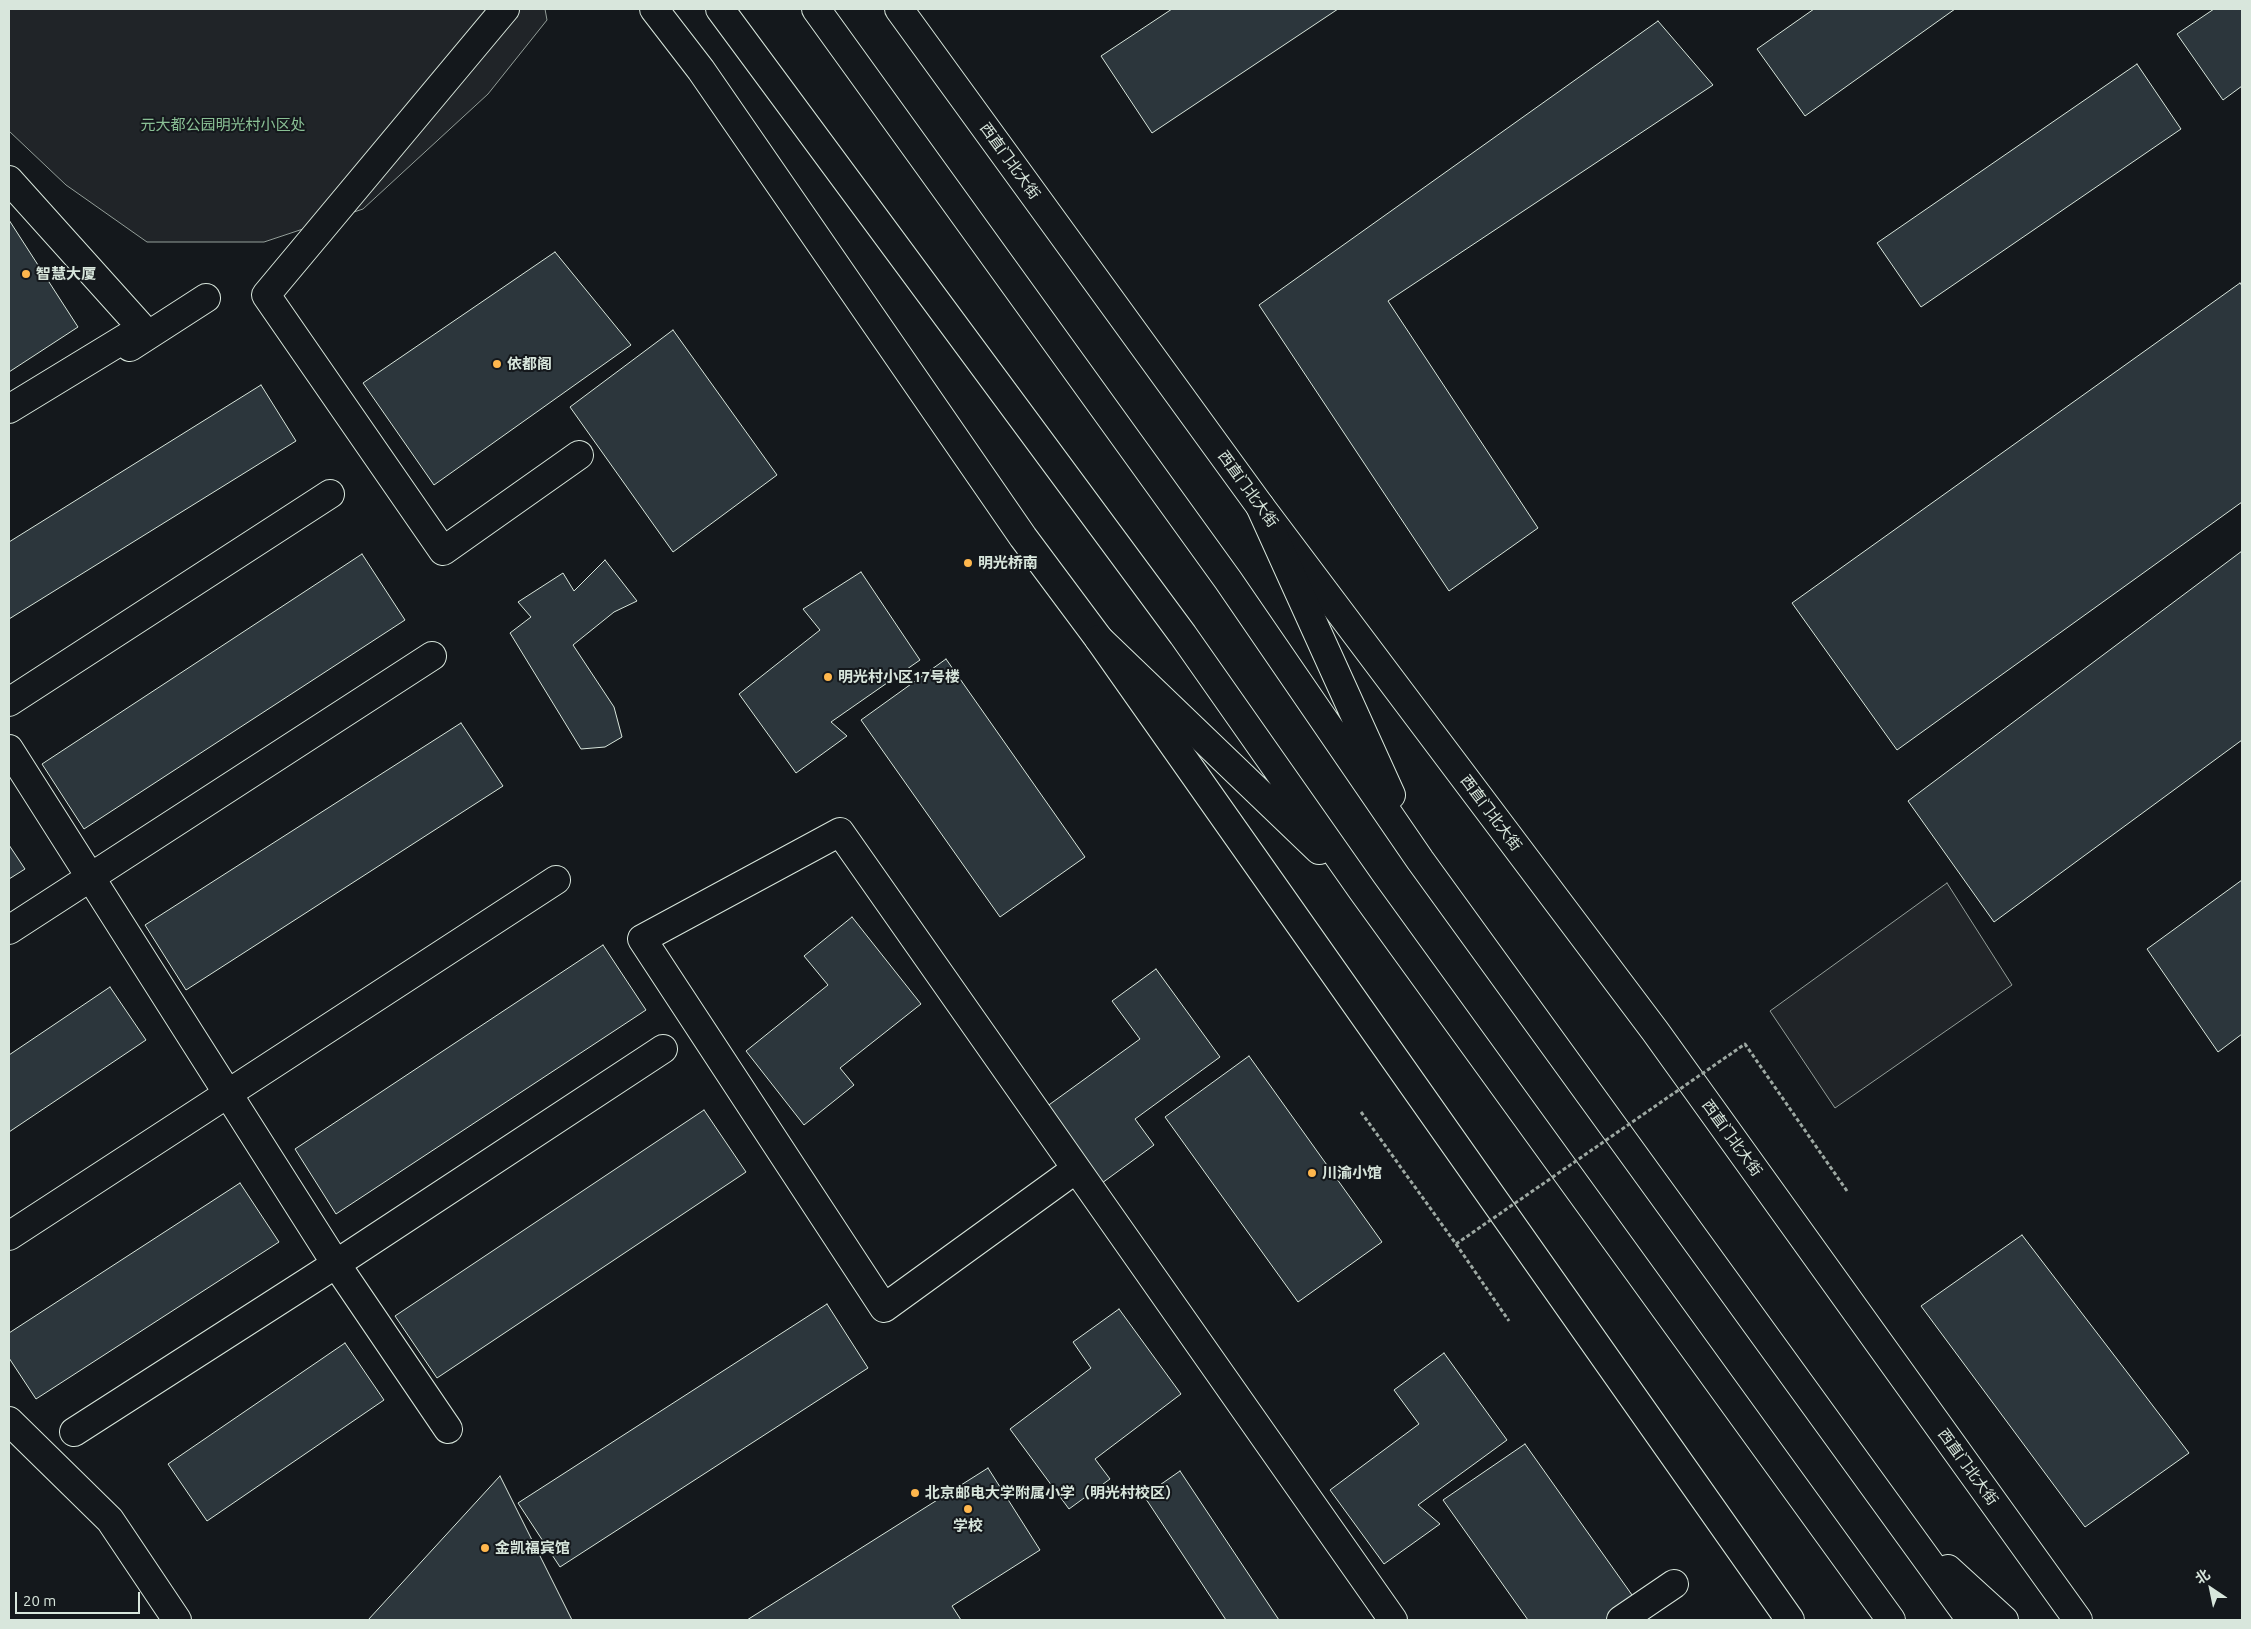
<!DOCTYPE html>
<meta charset="utf-8">
<style>
body{margin:0}
#map{position:relative;width:2251px;height:1629px;overflow:hidden;background:#14181c;font-family:Ubuntu,"Noto Sans SC",sans-serif}
canvas{display:block}
.frame{position:absolute;inset:0;border:10px solid #d8e6dc;pointer-events:none}
.north{position:absolute;left:2186px;top:1564px;width:50px;height:50px;-webkit-text-stroke:4px #14181c;paint-order:stroke;rotate:326deg;font-size:14px;font-weight:700;line-height:20px;text-align:center;color:#d8e6dc}
.north::after{content:'';display:block;margin:auto;width:18px;height:22px;background:#d8e6dc;clip-path:polygon(50% 0,100% 100%,50% 72%,0 100%)}
.scale{position:absolute;left:15px;top:1592px;width:125px;height:22px;box-sizing:border-box;border:2px solid #d8e6dc;border-top:0;padding-left:6px;font-size:15px;line-height:18px;white-space:nowrap;color:#d8e6dc;-webkit-text-stroke:4px #14181c;paint-order:stroke}
</style>
<div id="map">
<canvas width="2251" height="1629"></canvas>
<div class="frame"></div>
<div class="north">北</div>
<div class="scale">20 m</div>
</div>
<script>
const ctx = document.querySelector('canvas').getContext('2d');
ctx.lineJoin = 'round';
function paint(path, color) { ctx.fillStyle = color; ctx.fill(path, 'evenodd'); }
const poly = rows => new Path2D(rows.map(r => 'M' + r).join(''));
function strokePath(path, color, width, dash) { ctx.strokeStyle = color; ctx.lineWidth = width; ctx.lineCap = dash ? 'butt' : 'round'; ctx.setLineDash(dash || []); ctx.stroke(path); }
function write(font, color, halo, rows, align = 'center') {
  ctx.font = font + ' Ubuntu,"Noto Sans SC",sans-serif'; ctx.lineWidth = 4; ctx.setLineDash([]); ctx.textBaseline = 'middle'; ctx.strokeStyle = halo; ctx.fillStyle = color; for (const [text, x, y, turn = 0] of rows) {
    ctx.save(); ctx.translate(x, y); ctx.rotate((+turn || 0) * Math.PI / 180); ctx.textAlign = isNaN(turn) ? turn : align; if (halo) ctx.strokeText(text, 0, 0); ctx.fillText(text, 0, 0); ctx.restore();
  }
}
const green = poly([
 [9,9,545,9,547,20,488,94,363,209,264,242,147,242,66,185,9,131,9,9],
 [1947,883,2012,985,1835,1108,1770,1011,1947,883]
]);
paint(green, '#202428');
strokePath(green, '#939e99', 1);
const building = poly([
 [1172,9,1338,9,1152,133,1101,56,1172,9],
 [1814,9,1955,9,1805,116,1757,49,1814,9],
 [2214,9,2242,9,2242,86,2223,100,2177,34,2214,9],
 [1658,21,1713,85,1388,301,1538,528,1449,591,1259,305,1658,21],
 [2137,64,2181,129,1921,307,1877,243,2137,64],
 [9,220,78,327,9,372,9,220],
 [555,252,631,345,434,485,363,383,555,252],
 [2240,283,2242,286,2242,502,1897,750,1792,603,2240,283],
 [673,330,777,475,673,552,570,407,673,330],
 [261,385,296,441,9,619,9,542,261,385],
 [2242,551,2242,740,1994,922,1908,801,2242,551],
 [362,554,405,620,84,829,42,764,362,554],
 [605,560,637,601,614,612,573,645,614,707,622,737,605,747,581,749,510,633,531,617,518,602,563,573,574,591,605,560],
 [861,572,920,660,831,722,847,736,796,773,739,694,820,630,803,609,861,572],
 [946,659,1085,857,1000,917,861,720,946,659],
 [461,723,503,786,186,990,145,925,461,723],
 [9,845,25,869,9,879,9,845],
 [2242,880,2242,1034,2218,1052,2147,949,2242,880],
 [852,917,921,1004,840,1068,854,1085,804,1125,746,1051,828,985,804,956,852,917],
 [603,945,646,1010,336,1214,295,1149,603,945],
 [1156,969,1220,1057,1135,1119,1154,1145,1102,1183,1046,1107,1140,1039,1112,1001,1156,969],
 [110,987,146,1040,9,1132,9,1055,110,987],
 [1249,1056,1382,1242,1298,1302,1165,1117,1249,1056],
 [704,1110,746,1172,437,1378,395,1316,704,1110],
 [240,1183,279,1242,36,1399,9,1358,9,1333,240,1183],
 [2022,1235,2189,1453,2085,1527,1921,1306,2022,1235],
 [827,1304,868,1368,560,1567,518,1503,827,1304],
 [1119,1309,1181,1394,1095,1459,1110,1479,1069,1509,1010,1429,1091,1368,1073,1342,1119,1309],
 [345,1343,384,1400,207,1521,168,1464,345,1343],
 [1444,1353,1507,1440,1418,1505,1440,1524,1384,1564,1330,1490,1419,1424,1394,1390,1444,1353],
 [1525,1444,1637,1602,1610,1620,1528,1620,1443,1500,1525,1444],
 [988,1468,1040,1550,952,1606,961,1620,747,1620,988,1468],
 [1180,1471,1279,1620,1226,1620,1144,1496,1180,1471],
 [500,1476,572,1620,368,1620,500,1476]
]);
paint(building, '#2c363c');
strokePath(building, '#d8e6dc', 1);
const minor = poly([
 [505,9,266,295,443,551,579,455],
 [654,9,701,70,1023,537,1099,639,1790,1620],
 [899,9,1260,506,1655,1031,2078,1620],
 [9,180,142,328,9,409],
 [130,347,206,298],
 [9,702,330,494],
 [9,749,336,1264,448,1429],
 [9,930,432,656],
 [1076,1169,884,1308,642,939,840,832,1393,1620],
 [9,1236,556,880],
 [9,1421,110,1520,177,1620],
 [74,1432,336,1264,663,1049],
 [1621,1620,1674,1584]
]);
const highway = poly([
 [720,9,1183,635,1362,890,1891,1620],
 [816,9,1228,580,1420,860,1971,1620],
 [1260,506,1391,795],
 [1099,639,1319,850],
 [1948,1569,2004,1620]
]);
strokePath(minor, '#d8e6dc', 30);
strokePath(highway, '#d8e6dc', 30);
strokePath(poly([
 [1456,1244,1509,1321]
]), '#9da8a2', 3, [4, 2.5]);
strokePath(minor, '#14181c', 28);
strokePath(highway, '#14181c', 28);
strokePath(poly([
 [1361,1112,1456,1244,1745,1044,1847,1191]
]), '#9da8a2', 3, [4, 2.5]);
for (const [x, y, r, color] of [
 [26,274,5,"#ffb74d"],
 [497,364,5,"#ffb74d"],
 [968,563,5,"#ffb74d"],
 [828,677,5,"#ffb74d"],
 [1312,1173,5,"#ffb74d"],
 [915,1493,5,"#ffb74d"],
 [968,1509,5,"#ffb74d"],
 [485,1548,5,"#ffb74d"]
]) { const dot = new Path2D(); dot.arc(x, y, r, 0, 2 * Math.PI); ctx.fillStyle = color; ctx.fill(dot); strokePath(dot, '#14181c', 2); }
write('15px', '#8ac095', '#14181c', [
 ["元大都公园明光村小区处",223,125]
]);
write('15px', '#d8e6dc', '#14181c', [
 ["西直门北大街",1010,161,54],
 ["西直门北大街",1248,489,54],
 ["西直门北大街",1491,813,53],
 ["西直门北大街",1732,1138,54],
 ["西直门北大街",1968,1467,54]
]);
write('bold 15px', '#d8e6dc', '#14181c', [
 ["智慧大厦",36,274],
 ["依都阁",507,364],
 ["明光桥南",978,563],
 ["明光村小区17号楼",838,677],
 ["川渝小馆",1322,1173],
 ["北京邮电大学附属小学（明光村校区）",925,1493],
 ["学校",968,1526,"center"],
 ["金凯福宾馆",495,1548]
], 'left');
</script>
